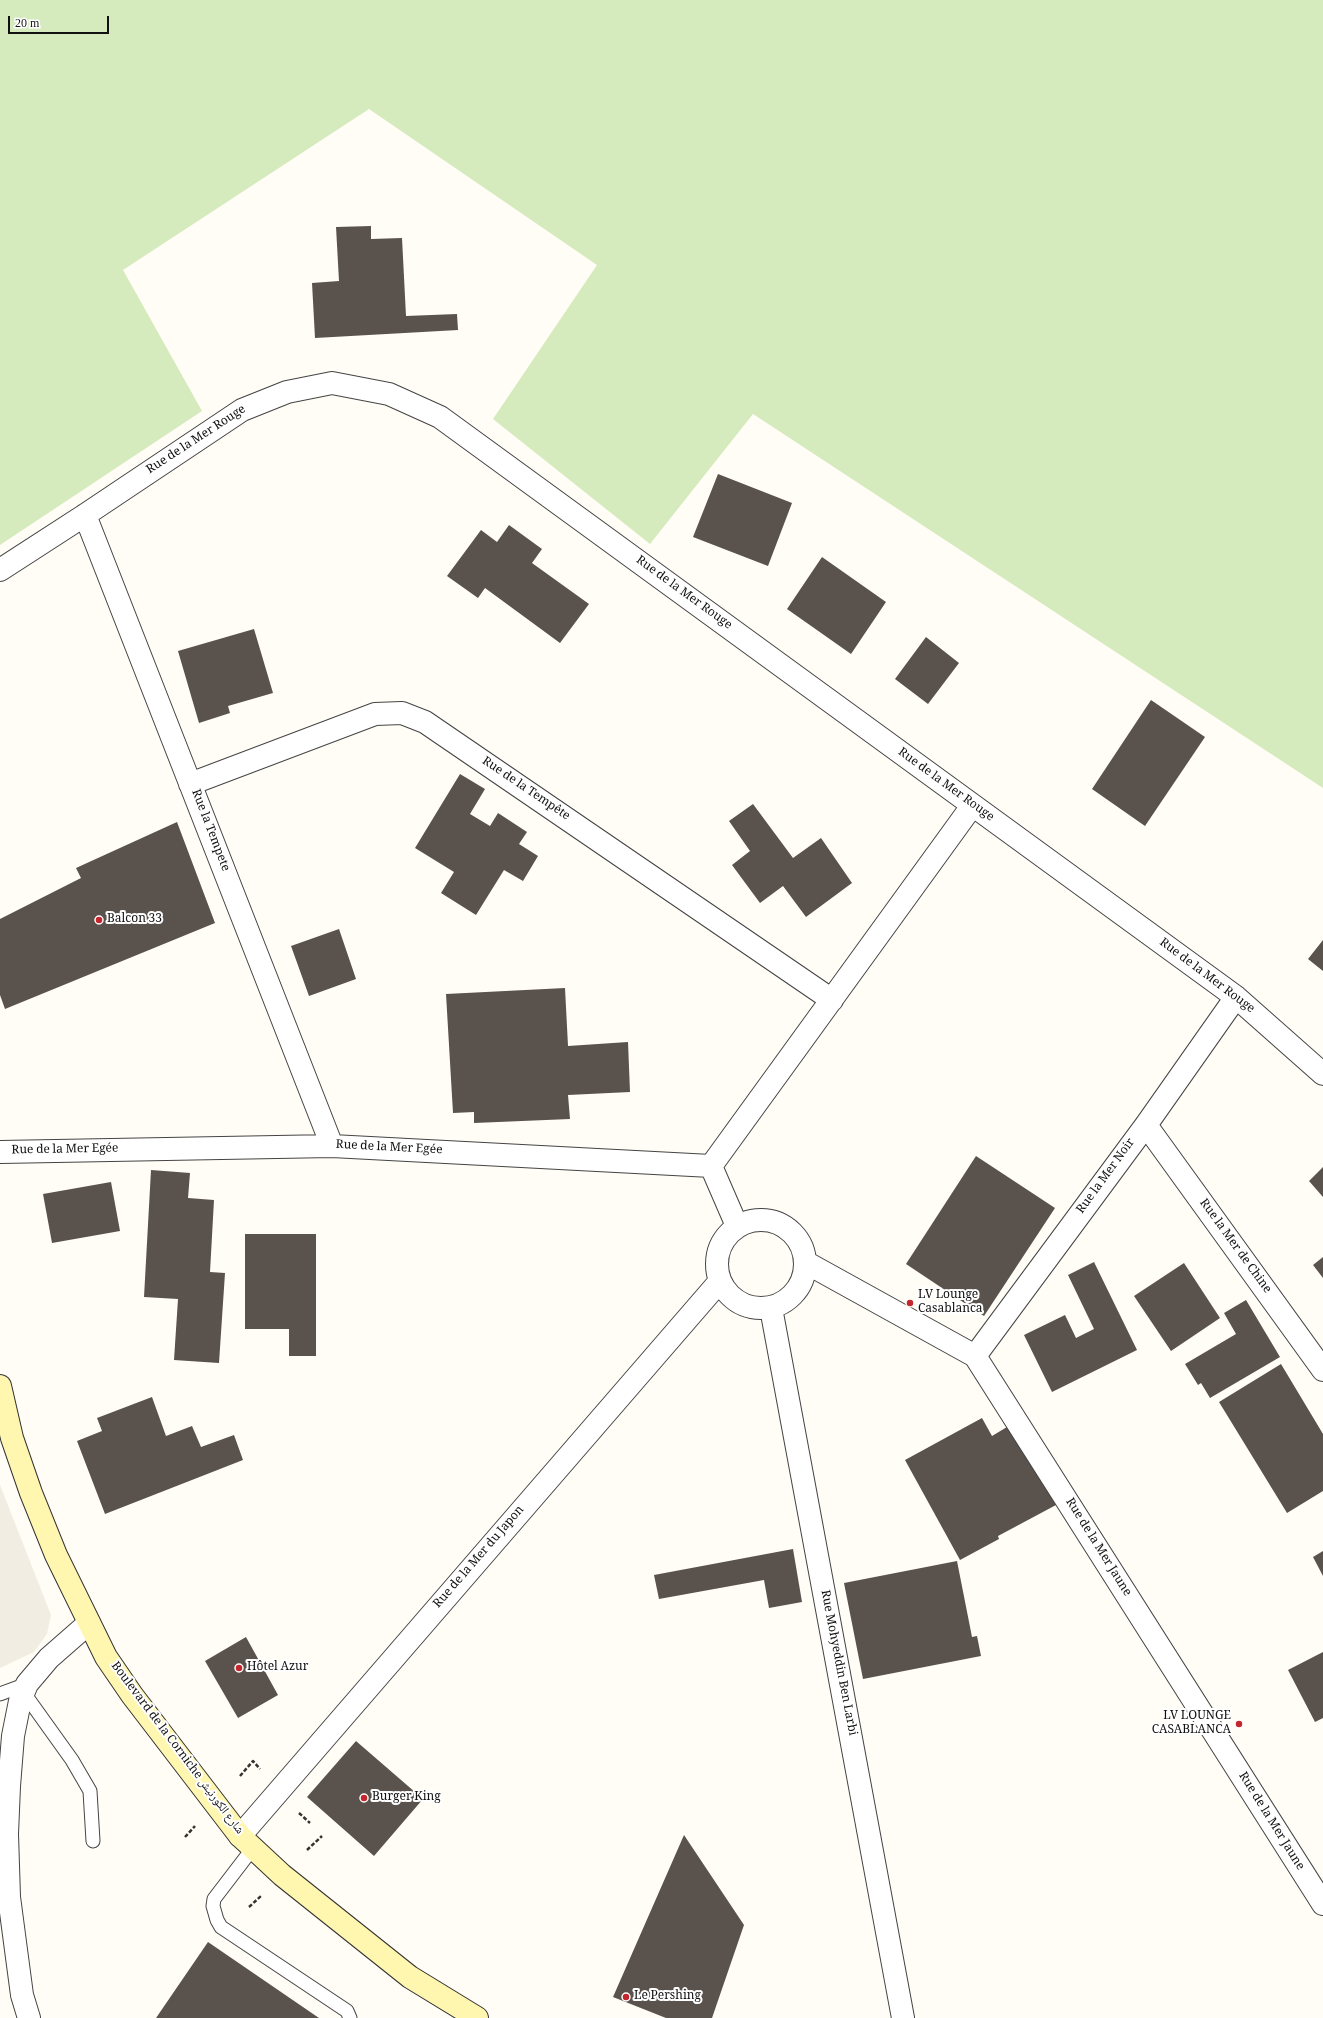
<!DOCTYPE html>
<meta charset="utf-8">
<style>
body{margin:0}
#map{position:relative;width:1323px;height:2018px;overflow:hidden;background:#fffdf5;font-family:Georgia,serif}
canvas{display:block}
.scale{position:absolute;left:8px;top:16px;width:101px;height:18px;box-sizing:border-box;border:2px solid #111;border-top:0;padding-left:5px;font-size:12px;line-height:14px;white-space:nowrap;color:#111;-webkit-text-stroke:3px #fff;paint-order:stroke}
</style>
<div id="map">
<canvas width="1323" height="2018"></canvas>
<div class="scale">20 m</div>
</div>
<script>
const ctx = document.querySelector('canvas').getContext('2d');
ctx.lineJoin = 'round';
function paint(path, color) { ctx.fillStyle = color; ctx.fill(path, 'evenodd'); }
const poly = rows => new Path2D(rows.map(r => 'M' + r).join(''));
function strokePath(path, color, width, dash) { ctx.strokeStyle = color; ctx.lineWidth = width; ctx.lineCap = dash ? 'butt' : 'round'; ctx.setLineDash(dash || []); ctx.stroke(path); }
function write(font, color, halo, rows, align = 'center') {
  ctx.font = font + ' Georgia,"Noto Naskh Arabic",serif'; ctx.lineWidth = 4; ctx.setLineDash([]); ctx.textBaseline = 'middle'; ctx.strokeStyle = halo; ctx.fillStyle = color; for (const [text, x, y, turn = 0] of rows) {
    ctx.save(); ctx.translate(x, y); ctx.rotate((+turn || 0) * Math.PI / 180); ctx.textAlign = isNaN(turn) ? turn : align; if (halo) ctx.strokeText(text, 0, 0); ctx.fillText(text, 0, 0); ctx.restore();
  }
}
paint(poly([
 [0,0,1323,0,1323,788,753,414,650,544,493,419,597,265,369,109,123,270,202,411,0,545]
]), '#d5ebbd');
paint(poly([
 [0,1485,51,1615,47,1634,34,1652,0,1668]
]), '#f1ede2');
paint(poly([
 [371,226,371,239,402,238,406,316,457,314,458,330,315,338,312,283,339,281,336,227],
 [718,474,792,503,768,566,693,537],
 [509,525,542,549,532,563,589,604,560,643,485,588,478,598,447,576,481,530,497,542],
 [822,557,886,602,851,654,787,609],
 [254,629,273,693,228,706,230,713,199,723,178,651],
 [926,637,959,663,928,704,895,679],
 [1151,700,1205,737,1145,826,1092,789],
 [460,774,485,789,470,814,490,826,498,813,527,832,519,844,538,856,523,881,504,870,476,915,441,893,454,872,415,848],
 [753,804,793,858,821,838,852,883,806,917,783,886,760,903,732,865,750,851,729,821],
 [177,822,215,923,5,1009,0,995,0,919,81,878,76,868],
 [339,929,356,979,309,996,291,946],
 [1323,940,1323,971,1308,959],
 [565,988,568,1046,628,1042,630,1092,568,1095,570,1119,474,1123,474,1112,453,1113,446,994],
 [976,1156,1055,1208,984,1316,906,1264],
 [1323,1167,1323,1197,1309,1181],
 [151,1170,190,1173,188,1198,214,1200,210,1272,225,1273,219,1363,174,1360,178,1299,144,1297],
 [111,1182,120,1231,52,1243,43,1194],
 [245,1234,316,1234,316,1356,289,1356,289,1329,245,1329],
 [1323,1257,1323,1278,1313,1265],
 [1094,1262,1137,1350,1052,1392,1024,1335,1065,1315,1076,1338,1094,1329,1068,1275],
 [1184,1263,1220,1318,1171,1351,1134,1296],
 [1246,1300,1280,1357,1210,1398,1201,1383,1198,1385,1185,1364,1236,1334,1224,1313],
 [1281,1364,1323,1434,1323,1491,1287,1513,1219,1402],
 [152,1397,166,1436,192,1426,201,1447,234,1435,243,1460,105,1514,77,1441,102,1431,97,1418],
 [982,1418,992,1436,1012,1424,1056,1505,998,1536,999,1539,960,1560,905,1460],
 [793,1549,802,1602,769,1608,764,1580,659,1599,654,1575],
 [1323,1551,1323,1576,1313,1557],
 [957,1561,972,1637,977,1636,981,1656,863,1679,844,1583],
 [246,1637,278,1695,238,1718,205,1661],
 [1323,1652,1323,1718,1315,1722,1288,1670],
 [356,1741,423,1799,374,1856,307,1797],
 [684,1835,744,1925,712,2018,666,2018,613,1997],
 [208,1942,319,2018,156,2018]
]), '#5a524d');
const lane = poly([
 [24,1693,72,1760,90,1791,93,1841],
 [0,1694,27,1684],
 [253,1848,214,1899,213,1906,217,1920,221,1927,347,2011,350,2018]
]);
const street = poly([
 [85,515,332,1146],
 [0,570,85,515,242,410,287,392,332,383,389,394,440,417,1236,997,1323,1074],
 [190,784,375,714,402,713,425,722,832,1000],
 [1146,1125,1323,1370],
 [0,1152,332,1146,711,1166],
 [711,1166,972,806],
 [711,1166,737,1226],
 '717 1264a44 44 0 1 1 88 0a44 44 0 1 1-88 0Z',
 [805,1262,975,1356,1323,1904],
 [771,1308,903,2018],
 [975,1356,1146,1125,1236,997],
 [240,1836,720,1281],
 [29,2018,22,1995,9,1897,7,1834,9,1786,13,1736,20,1701,27,1684,49,1658,89,1623]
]);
const secondary = poly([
 [0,1386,12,1438,31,1493,56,1555,106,1657,132,1695,240,1836,253,1848,282,1875,410,1977,477,2018]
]);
strokePath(lane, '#444', 15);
strokePath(street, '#444', 24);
strokePath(secondary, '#333', 24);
strokePath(poly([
 [240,1776,253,1761,260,1769],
 [299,1813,310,1823],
 [185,1837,195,1826],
 [307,1850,322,1836],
 [249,1907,261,1896]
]), '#333', 2.5, [4, 2]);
strokePath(lane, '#fff', 13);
strokePath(street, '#fff', 22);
strokePath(secondary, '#fff6b0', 22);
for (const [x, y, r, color] of [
 [99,920,4,"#c4262e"],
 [910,1303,4,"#c4262e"],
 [239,1668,4,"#c4262e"],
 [1239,1724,4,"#c4262e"],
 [364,1798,4,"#c4262e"],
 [626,1997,4,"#c4262e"]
]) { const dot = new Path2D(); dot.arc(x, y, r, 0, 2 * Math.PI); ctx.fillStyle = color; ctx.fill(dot); strokePath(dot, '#fff', 1.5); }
write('12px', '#111', '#fff', [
 ["Rue de la Mer Rouge",197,441,-33],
 ["Rue de la Mer Rouge",683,594,36],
 ["Rue de la Mer Rouge",945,786,36],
 ["Rue de la Tempête",525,790,34],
 ["Rue la Tempete",209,831,69],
 ["Rue de la Mer Rouge",1206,977,37],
 ["Rue de la Mer Egée",389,1149,3],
 ["Rue de la Mer Egée",65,1151,-1],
 ["Rue la Mer Noir",1107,1177,-54],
 ["Rue la Mer de Chine",1234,1247,54],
 ["Rue de la Mer Jaune",1097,1548,58],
 ["Rue de la Mer du Japon",480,1558,-49],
 ["Rue Mohyeddin Ben Larbi",837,1663,79],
 ["Boulevard de la Corniche شارع الكورنيش",176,1749,53],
 ["Rue de la Mer Jaune",1270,1822,58]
]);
write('12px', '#111', '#fff', [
 ["Balcon 33",107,920],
 ["LV Lounge",918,1296],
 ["Casablanca",918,1310],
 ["Hôtel Azur",247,1668],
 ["LV LOUNGE",1231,1717,"right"],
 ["CASABLANCA",1231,1731,"right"],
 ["Burger King",372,1798],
 ["Le Pershing",634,1997]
], 'left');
</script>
